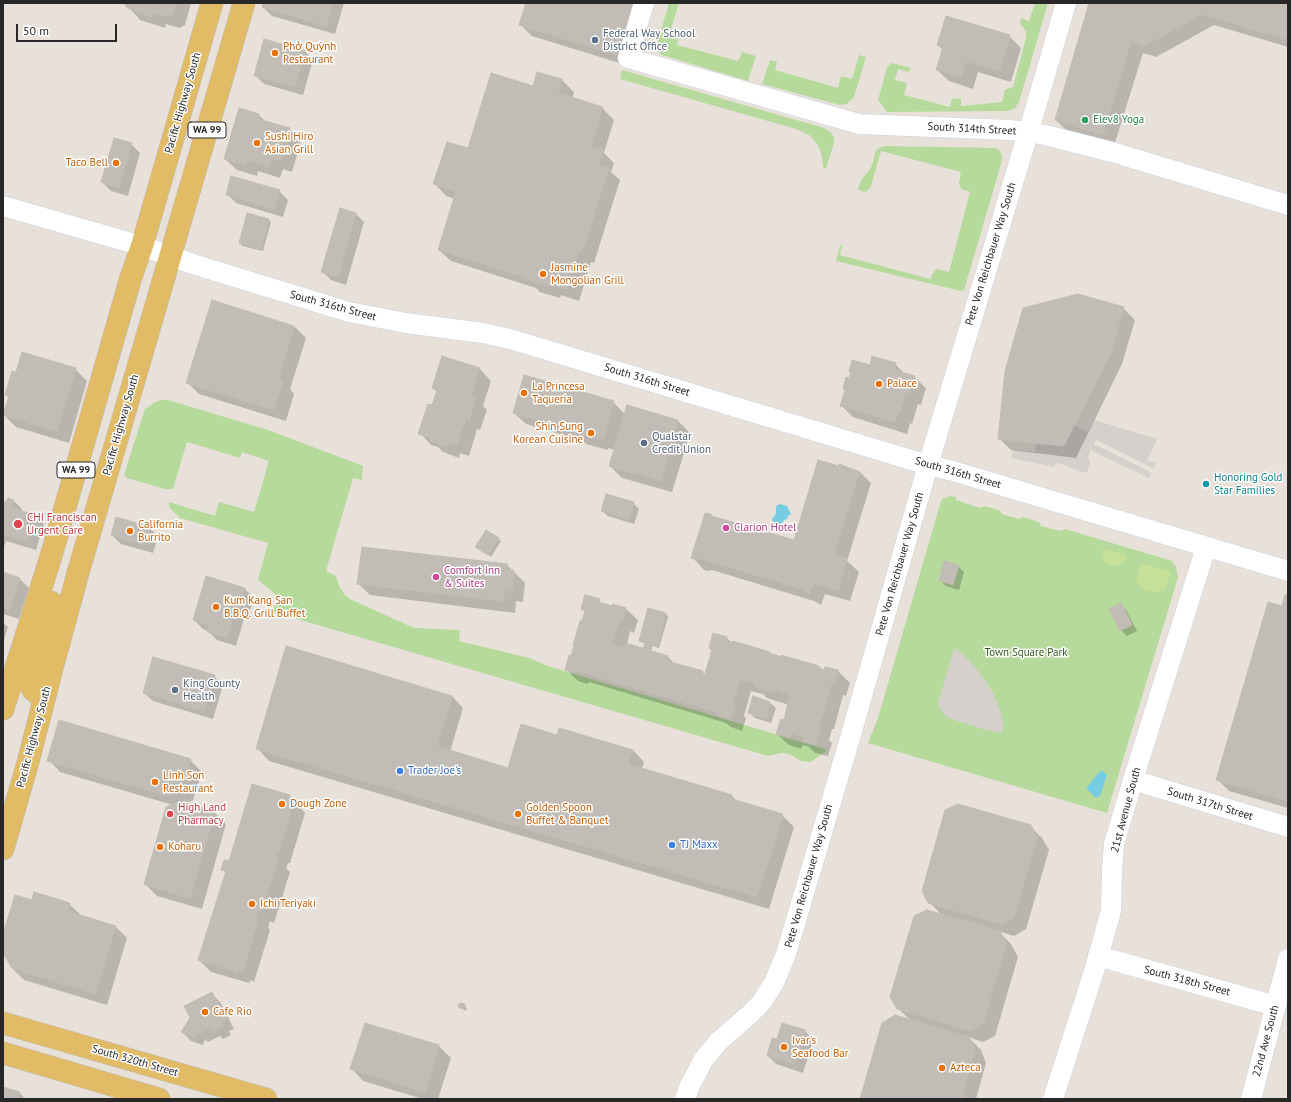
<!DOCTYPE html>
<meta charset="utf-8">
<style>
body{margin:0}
#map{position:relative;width:1291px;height:1102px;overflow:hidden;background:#e8e1da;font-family:"PT Sans",sans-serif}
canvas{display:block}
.frame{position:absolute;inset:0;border:4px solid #272727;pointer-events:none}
.scale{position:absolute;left:16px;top:24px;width:101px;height:18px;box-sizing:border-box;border:2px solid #272727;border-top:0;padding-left:5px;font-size:12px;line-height:14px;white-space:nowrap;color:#272727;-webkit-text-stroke:3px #fff;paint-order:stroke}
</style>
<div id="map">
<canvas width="1291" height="1102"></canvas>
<div class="frame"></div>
<div class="scale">50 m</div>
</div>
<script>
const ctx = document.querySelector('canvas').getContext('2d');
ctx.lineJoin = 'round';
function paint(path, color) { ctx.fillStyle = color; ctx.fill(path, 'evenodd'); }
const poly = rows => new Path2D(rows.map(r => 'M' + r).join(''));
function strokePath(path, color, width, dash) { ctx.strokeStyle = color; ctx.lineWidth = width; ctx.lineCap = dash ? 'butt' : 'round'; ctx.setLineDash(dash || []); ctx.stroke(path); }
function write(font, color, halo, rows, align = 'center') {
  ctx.font = font + ' "PT Sans",sans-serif'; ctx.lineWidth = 3; ctx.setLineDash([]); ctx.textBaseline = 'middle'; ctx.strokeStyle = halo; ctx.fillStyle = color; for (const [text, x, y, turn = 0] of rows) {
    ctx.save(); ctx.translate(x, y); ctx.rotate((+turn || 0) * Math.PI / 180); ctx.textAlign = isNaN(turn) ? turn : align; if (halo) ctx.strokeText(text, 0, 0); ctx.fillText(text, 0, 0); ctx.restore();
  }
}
paint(poly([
 [669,3,679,3,671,29,681,31,677,45,738,61,742,52,756,56,748,81,662,55,657,51,657,44],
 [1035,3,1048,3,1019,102,1015,108,1007,111,887,112,878,100,887,67,891,63,911,68,909,72,898,69,895,80,907,83,904,95,950,107,952,98,961,99,961,106,1002,102,1005,90,1013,87,1026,38,1026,31,1020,24,1021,18,1029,21],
 [859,55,866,57,854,97,847,104,840,105,762,84,770,60,777,62,775,70,838,88,841,76,852,79],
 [622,70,824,128,830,132,834,137,834,143,826,168,824,169,823,166,821,152,816,142,809,135,796,129,620,79],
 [885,146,996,148,1000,151,1002,157,1001,164,964,290,961,291,836,261,840,245,842,246,840,255,930,279,934,271,937,269,949,272,970,192,961,189,959,183,961,172,881,151,871,186,868,190,864,192,858,189,861,180,871,168,876,151,879,148],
 [161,400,168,400,268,430,363,466,362,480,353,478,326,571,336,576,340,588,345,595,350,599,414,628,460,630,459,641,529,658,548,666,828,750,811,762,801,761,789,754,781,753,768,756,273,612,276,600,275,594,258,580,268,543,180,518,169,507,169,502,215,516,219,502,254,512,269,461,242,452,240,458,187,442,173,489,165,489,127,478,124,475,145,409,155,402],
 [950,496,956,497,956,500,980,508,984,506,999,510,1002,514,1019,519,1023,517,1039,522,1041,526,1060,531,1065,529,1169,560,1172,561,1176,567,1178,577,1107,813,868,743,878,718,941,501,942,499]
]), '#b5da9b');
paint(poly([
 [1105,549,1125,555,1126,558,1124,562,1115,566,1110,566,1106,564,1103,560,1102,554,1103,550],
 [1141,563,1171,572,1165,590,1152,592,1145,590,1139,586,1136,581]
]), '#c7e098');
paint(poly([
 [1094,420,1157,439,1147,461,1156,462,1154,469,1096,440,1094,444,1152,473,1149,478,1090,450,1088,458,1090,462,1087,472,1081,472,1056,462,1054,467,1012,458,1013,449,1035,452,1036,443,1064,446,1074,425,1088,432],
 [954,648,963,654,979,672,992,691,1001,713,1003,722,1003,733,983,729,954,720,946,716,941,710,938,704]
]), '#d5d0cc');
paint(poly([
 [780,504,787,506,791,514,788,516,787,519,784,520,781,525,776,526,773,524,772,519,776,514,776,506],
 [1100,771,1103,771,1107,775,1100,796,1096,798,1087,789,1087,787]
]), '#76cde1');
paint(poly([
 [125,3,191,3,185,25,179,28,166,24,165,28,140,20],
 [264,3,344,3,335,34,272,16,263,7],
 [527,3,649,3,629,66,532,36,520,24],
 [1090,3,1288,3,1288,47,1214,25,1156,57,1143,53,1114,146,1068,132,1056,120],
 [1009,36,1021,48,1011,82,978,72,973,89,949,81,937,70,943,50,938,45],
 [305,51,313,60,303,95,264,84,255,75],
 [538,73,562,80,574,92,572,99,602,108,614,120,604,153,614,163,611,172,620,180,594,263,591,262,579,301,561,295,560,298,540,292,536,288,451,261,439,250,455,199,446,196,435,184,533,87],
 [259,115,266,122,289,129,301,141,292,172,283,169,280,178,258,171,257,176,237,170,225,159],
 [131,144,140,153,128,196,111,191,102,182],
 [279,191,288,200,283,217,236,203,227,194],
 [356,214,364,222,346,285,331,280,322,271],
 [268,220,271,222,263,251,242,246,240,243],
 [212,301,294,326,306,338,290,389,294,394,286,421,199,394,187,382],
 [1123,308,1135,320,1122,364,1076,458,1011,450,999,438],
 [442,357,480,369,491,381,483,406,487,410,480,430,477,429,469,456,460,453,459,458,443,452,438,447,431,445,420,433,432,407,437,392,433,388],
 [895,364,905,374,914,377,926,388,921,405,918,404,912,424,910,423,907,434,853,417,841,405,846,391,844,389,849,379,870,366],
 [75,369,87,381,69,443,16,427,4,415,9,398,6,394,17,373],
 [613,402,625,414,627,406,678,421,690,433,672,492,622,478,610,466,615,450,608,448,608,450,586,444,583,441,526,424,514,413],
 [840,466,859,471,871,483,847,561,859,572,850,601,825,594,821,605,814,601,712,570,709,571,704,570,693,558,713,518,794,541],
 [13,500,22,509,21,512,35,516,44,524,36,550,6,541,4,547,3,547,3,502,7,503],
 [633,503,639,509,634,524,608,516,602,511],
 [149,528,158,536,153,553,121,544,112,535],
 [498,539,501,541,491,557,479,549],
 [507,565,525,583,523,602,516,601,515,613,370,595,358,583],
 [958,566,964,572,959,590,946,586,940,580],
 [3,574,20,579,29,588,19,619,3,614],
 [206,578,245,589,254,598,248,616,245,615,236,646,217,640,208,631,203,629,194,620],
 [1288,597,1288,808,1229,791,1217,779],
 [599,600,604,605,626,609,638,620,634,633,630,631,627,644,644,650,646,644,640,641,666,614,668,617,659,648,652,646,651,652,668,657,675,664,702,672,706,675,713,651,710,648,727,638,733,644,733,642,769,653,772,655,819,667,825,671,826,668,838,671,850,683,846,696,843,695,834,729,832,729,829,740,832,743,828,756,815,753,809,747,803,745,801,749,789,745,777,734,785,721,789,705,767,698,763,694,751,691,744,716,746,718,742,731,731,727,726,723,589,682,588,684,578,681,566,669,572,657,585,612,582,609],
 [1121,604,1126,610,1137,631,1127,636,1121,630],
 [3,623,8,627,3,643],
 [214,676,223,685,213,719,153,701,144,693],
 [452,696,463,708,450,752,509,769,558,736,633,750,644,762,642,769,732,796,738,802,782,815,794,827,769,909,269,761,258,749],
 [754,698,770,703,776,708,771,723,755,718,749,712],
 [49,760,190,760,202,772,193,800,186,804,214,812,226,824,202,909,157,896,145,884,173,805,60,772],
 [290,796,305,813,290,863,288,863,286,868,290,872,274,923,270,921,268,928,270,930,254,982,251,980,249,983,211,972,199,960,226,873,222,869],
 [1030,826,1042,838,1049,850,1026,929,1014,936,998,931,1011,944,1018,957,995,1036,983,1042,968,1037,981,1050,986,1063,976,1099,861,1099,911,1021,898,1008,942,915,929,902],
 [33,901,69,904,82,916,115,926,127,938,107,1005,24,980,12,968,3,950,3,938],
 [211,993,220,1002,234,1029,229,1031,231,1035,223,1039,220,1036,208,1042,205,1039,203,1045,191,1041,182,1032],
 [464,1005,467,1008,466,1011,460,1007],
 [365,1024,439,1046,451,1058,438,1099,423,1099,363,1081,352,1069],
 [805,1031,813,1040,803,1073,776,1064,768,1056,777,1040],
 [3,1088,20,1093,25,1099,3,1099]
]), '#0003');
const building = poly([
 [124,3,176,3,173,13,167,16,154,13,153,17,127,8,124,3],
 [263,3,333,3,326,26,262,7,263,3],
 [526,3,633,3,617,55,519,25,526,3],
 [1089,3,1288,3,1288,40,1202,14,1144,46,1131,41,1103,135,1055,120,1089,3],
 [946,16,1010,35,999,71,966,61,961,77,936,70,943,47,937,45,946,16],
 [264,39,305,51,295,87,254,76,264,39],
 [537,72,562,79,558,93,603,107,591,146,603,150,598,165,609,168,582,252,579,251,567,289,549,284,548,287,527,280,528,278,438,250,456,191,433,184,447,142,468,148,491,73,533,86,537,72],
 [239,108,259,114,258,119,290,128,280,161,271,158,269,167,247,160,245,165,224,159,239,108],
 [114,138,132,143,119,188,101,182,114,138],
 [231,176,280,190,274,209,226,195,231,176],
 [340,208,356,213,338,277,321,272,340,208],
 [247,213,269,219,261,249,239,243,247,213],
 [1078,294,1124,307,1111,352,1064,446,998,439,1005,371,1023,308,1078,294],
 [212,300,294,326,278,380,283,381,274,410,186,383,212,300],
 [22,352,76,368,57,431,3,415,9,396,5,395,12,371,16,372,22,352],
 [442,356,480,368,471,396,476,397,469,419,466,418,457,445,449,442,447,446,430,441,431,438,418,434,428,404,432,405,437,390,432,388,442,356],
 [872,356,896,363,894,370,915,376,909,394,906,393,900,413,898,412,895,422,840,406,845,390,843,389,846,377,849,378,851,372,849,371,852,360,870,365,872,356],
 [524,375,614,401,603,439,597,437,596,439,573,432,573,430,513,413,524,375],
 [627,405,678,420,661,481,609,466,627,405],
 [818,460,839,466,839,464,860,472,858,477,857,478,834,554,847,559,838,590,814,583,809,593,804,592,802,589,699,558,697,560,691,558,705,513,706,513,711,514,712,516,794,540,818,460],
 [606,494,634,502,629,519,601,511,606,494],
 [8,498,14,500,11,508,35,515,27,541,3,534,3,501,6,502,8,498],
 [116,517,150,527,144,545,111,535,116,517],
 [486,530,499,538,488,555,475,547,486,530],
 [362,547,508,564,507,570,514,570,512,591,505,590,503,601,357,584,362,547],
 [944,561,959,565,953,585,939,580,944,561],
 [3,572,20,578,10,610,3,608,3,572],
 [206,576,245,588,240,608,236,607,227,638,207,632,209,625,193,620,206,576],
 [585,595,600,599,599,602,612,606,613,604,626,608,622,621,619,620,611,646,613,647,614,645,624,648,626,643,668,656,667,661,703,671,702,673,705,674,712,650,709,648,713,633,727,637,726,641,732,642,733,641,770,652,769,653,781,657,781,655,819,666,819,668,824,670,825,667,838,670,834,684,831,684,822,718,821,718,817,729,820,730,816,745,802,741,804,737,791,733,789,738,776,734,781,719,784,720,790,694,776,690,775,693,754,687,755,684,740,679,732,704,735,705,731,719,718,716,719,713,577,671,576,673,565,670,569,655,571,656,574,646,573,645,580,621,582,621,585,611,581,609,585,595],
 [1285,595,1288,596,1288,801,1216,780,1268,602,1282,606,1285,595],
 [1121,603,1132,625,1120,631,1109,609,1121,603],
 [648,608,666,613,657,646,650,644,648,650,643,649,645,643,639,641,648,608],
 [286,646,452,696,437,746,508,768,521,724,557,735,559,728,633,750,628,764,732,795,732,799,783,814,757,897,256,749,286,646],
 [153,657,215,675,204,711,143,693,153,657],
 [753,696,770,702,766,718,748,713,753,696],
 [59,720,191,759,181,788,168,796,47,761,59,720],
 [252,784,290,795,290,799,294,800,279,852,276,851,274,858,278,859,262,911,258,910,256,917,259,918,243,970,239,969,237,972,198,960,226,871,221,870,224,860,229,861,252,784],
 [179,801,215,811,190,898,144,884,166,807,179,801],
 [958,804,1031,825,1037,838,1014,917,1002,924,928,903,922,891,945,810,958,804],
 [34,892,70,903,67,911,116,926,95,994,12,968,3,953,3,934,15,895,32,900,34,892],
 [927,910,1000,931,1006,944,983,1024,971,1031,897,1009,890,997,914,916,927,910],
 [212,992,226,1020,221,1022,223,1026,213,1031,211,1027,199,1034,196,1032,194,1037,181,1032,190,1018,184,1006,212,992],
 [460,1003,465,1004,463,1009,458,1007,460,1003],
 [895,1015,969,1037,975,1050,961,1099,860,1099,882,1023,895,1015],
 [365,1023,439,1045,425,1092,350,1069,365,1023],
 [782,1023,805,1030,795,1064,767,1056,772,1038,777,1039,782,1023],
 [3,1087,20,1092,18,1099,3,1099,3,1087]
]);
paint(building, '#c1bcb5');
strokePath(building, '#c3bcb4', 1);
const minor = poly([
 [644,3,628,58,859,124,1009,130,1028,132,1045,135,1112,152,1288,205],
 [3,206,142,246,196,265,349,312,406,323,483,333,510,339,928,465,953,471,1288,571],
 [1133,780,1288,827],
 [1098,956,1276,1006],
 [685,1099,690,1085,704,1059,718,1042,749,1015,761,1003,774,983,786,954,848,745,928,465,1034,113,1066,3],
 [1053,1099,1095,968,1111,911,1112,870,1114,844,1133,780,1206,547],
 [1251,1099,1288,959]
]);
const major = poly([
 [45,696,37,693,33,690,30,685,31,676,51,602],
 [3,709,52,553,131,277,142,246,212,3],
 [3,849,28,762,53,665,78,573,244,3],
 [3,1023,266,1099],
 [3,1053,159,1099]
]);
strokePath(minor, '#ccd0db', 21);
strokePath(major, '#bebebe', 23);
strokePath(minor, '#fff', 20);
strokePath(major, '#e1bb66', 22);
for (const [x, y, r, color] of [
 [595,40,4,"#5c6f8a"],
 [275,53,4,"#e8710a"],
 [1085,120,4,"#2e9e5b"],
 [257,143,4,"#e8710a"],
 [116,163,4,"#e8710a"],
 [543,274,4,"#e8710a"],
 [879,384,4,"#e8710a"],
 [524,393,4,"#e8710a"],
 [591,433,4,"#e8710a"],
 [644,443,4,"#5c6f8a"],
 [1206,484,4,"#0f9aa8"],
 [18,524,5,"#e0444e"],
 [726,528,4,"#d1479c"],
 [130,531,4,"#e8710a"],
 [436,577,4,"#d1479c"],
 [216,607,4,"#e8710a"],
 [175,690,4,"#5c6f8a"],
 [400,771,4,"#3f7fe0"],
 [155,782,4,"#e8710a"],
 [282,804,4,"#e8710a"],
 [170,814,4,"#e0444e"],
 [518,814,4,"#e8710a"],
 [672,845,4,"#3f7fe0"],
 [160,847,4,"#e8710a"],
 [252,904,4,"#e8710a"],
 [205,1012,4,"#e8710a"],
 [784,1047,4,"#e8710a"],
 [942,1068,4,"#e8710a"]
]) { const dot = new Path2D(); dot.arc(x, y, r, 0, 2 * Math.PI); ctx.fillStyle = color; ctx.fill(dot); strokePath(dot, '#fff', 1.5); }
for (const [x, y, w] of [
 [207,130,38],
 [76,470,38]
]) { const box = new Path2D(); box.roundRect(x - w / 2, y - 8, w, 16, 3); ctx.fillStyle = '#fff'; ctx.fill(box); strokePath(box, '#272727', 1); }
write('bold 10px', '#272727', null, [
 ["WA 99",207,130],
 ["WA 99",76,470]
]);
write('11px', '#4e5e75', '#fff', [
 ["Federal Way School",603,34],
 ["District Office",603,47],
 ["Qualstar",652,437],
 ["Credit Union",652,450],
 ["King County",183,684],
 ["Health",183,697]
], 'left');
write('11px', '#c56008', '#fff', [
 ["Phở Quỳnh",283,47],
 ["Restaurant",283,60],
 ["Sushi Hiro",265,137],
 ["Asian Grill",265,150],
 ["Taco Bell",108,163,"right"],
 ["Jasmine",551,268],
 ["Mongolian Grill",551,281],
 ["Palace",887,384],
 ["La Princesa",532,387],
 ["Taqueria",532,400],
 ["Shin Sung",583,427,"right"],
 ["Korean Cuisine",583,440,"right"],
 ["California",138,525],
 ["Burrito",138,538],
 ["Kum Kang San",224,601],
 ["B.B.Q. Grill Buffet",224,614],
 ["Linh Son",163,776],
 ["Restaurant",163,789],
 ["Dough Zone",290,804],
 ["Golden Spoon",526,808],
 ["Buffet & Banquet",526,821],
 ["Koharu",168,847],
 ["Ichi Teriyaki",260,904],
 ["Cafe Rio",213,1012],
 ["Ivar's",792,1041],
 ["Seafood Bar",792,1054],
 ["Azteca",950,1068]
], 'left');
write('11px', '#272727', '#fff', [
 ["Pacific Highway South",183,103,-74],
 ["South 314th Street",972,129,3],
 ["Pete Von Reichbauer Way South",991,254,-73],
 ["South 316th Street",333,306,15],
 ["South 316th Street",647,380,17],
 ["Pacific Highway South",121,425,-74],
 ["South 316th Street",958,473,16],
 ["Pete Von Reichbauer Way South",900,564,-74],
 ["Pacific Highway South",34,737,-75],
 ["South 317th Street",1210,804,17],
 ["21st Avenue South",1126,810,-75],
 ["Pete Von Reichbauer Way South",809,876,-74],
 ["South 318th Street",1187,981,15],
 ["22nd Ave South",1266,1041,-75],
 ["South 320th Street",135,1061,16]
]);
write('11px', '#27864d', '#fff', [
 ["Elev8 Yoga",1093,120]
], 'left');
write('11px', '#0d838f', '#fff', [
 ["Honoring Gold",1214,478],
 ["Star Families",1214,491]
], 'left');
write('11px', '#be3a42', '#fff', [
 ["CHI Franciscan",27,518],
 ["Urgent Care",27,531],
 ["High Land",178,808],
 ["Pharmacy",178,821]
], 'left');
write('11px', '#b23c85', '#fff', [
 ["Clarion Hotel",734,528],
 ["Comfort Inn",444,571],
 ["& Suites",444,584]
], 'left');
write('11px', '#315b20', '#fff', [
 ["Town Square Park",1026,653]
]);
write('11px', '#366cbe', '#fff', [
 ["Trader Joe's",408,771],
 ["TJ Maxx",680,845]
], 'left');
</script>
